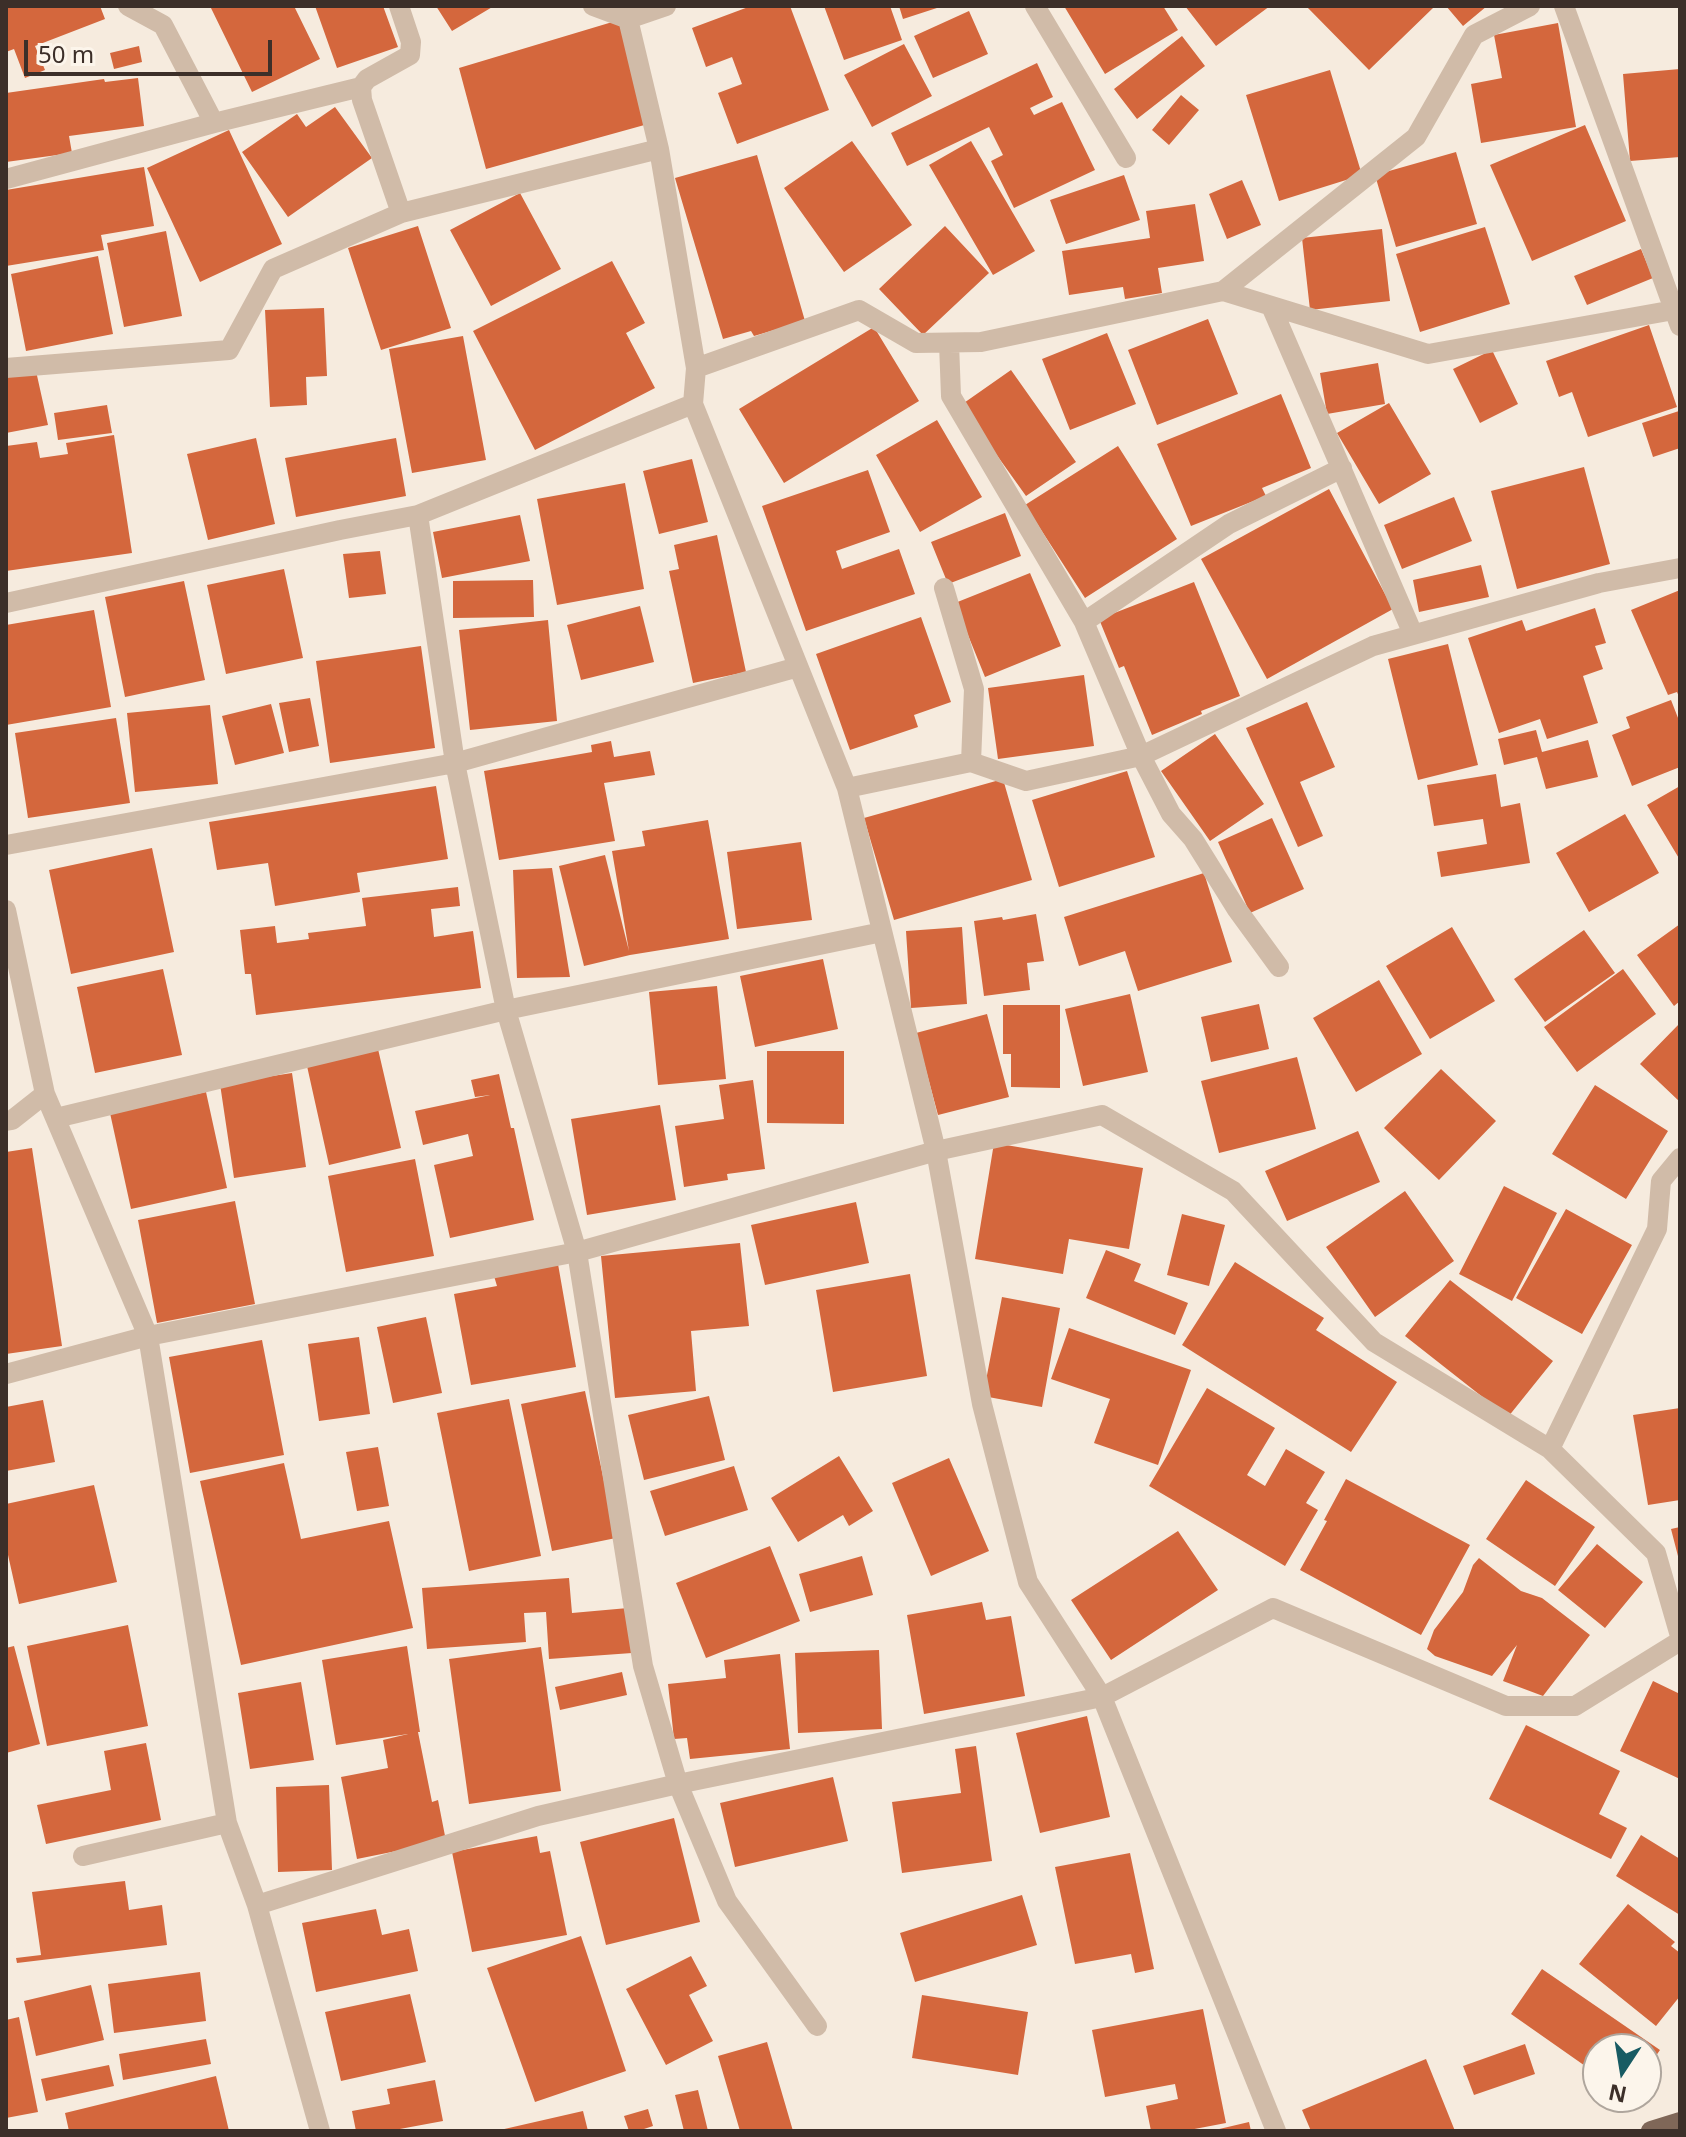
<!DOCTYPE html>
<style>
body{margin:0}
#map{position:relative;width:1686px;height:2137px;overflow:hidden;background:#f6ebde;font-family:"Noto Sans",sans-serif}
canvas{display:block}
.frame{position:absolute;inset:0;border:8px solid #3c2f29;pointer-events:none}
.north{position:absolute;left:1582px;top:2033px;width:80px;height:80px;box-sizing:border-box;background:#fcf5eb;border:2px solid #afa69d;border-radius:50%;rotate:192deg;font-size:22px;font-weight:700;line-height:32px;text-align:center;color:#3c2f29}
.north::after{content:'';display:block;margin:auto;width:28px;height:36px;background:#185b63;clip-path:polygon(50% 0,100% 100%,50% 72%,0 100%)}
.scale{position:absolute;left:24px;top:40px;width:248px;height:36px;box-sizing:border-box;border:4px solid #3c2f29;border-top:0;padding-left:10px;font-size:24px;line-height:28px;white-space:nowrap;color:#3c2f29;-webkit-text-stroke:6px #fcf5eb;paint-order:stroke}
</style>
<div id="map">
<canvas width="1686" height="2137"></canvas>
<div class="frame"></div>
<div class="north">N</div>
<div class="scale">50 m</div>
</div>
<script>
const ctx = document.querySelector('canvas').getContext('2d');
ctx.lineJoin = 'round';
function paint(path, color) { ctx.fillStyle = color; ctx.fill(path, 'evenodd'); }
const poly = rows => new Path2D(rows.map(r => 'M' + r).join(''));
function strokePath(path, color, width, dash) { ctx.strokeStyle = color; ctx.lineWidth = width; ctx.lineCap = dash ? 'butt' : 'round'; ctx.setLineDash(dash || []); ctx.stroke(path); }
paint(poly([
 [6,6,100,6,105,19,35,46,45,70,25,78,14,49,6,52],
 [210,6,294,6,320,59,252,92],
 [315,6,383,6,398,47,337,68],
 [436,6,494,6,452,31],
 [751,6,790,6,829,110,737,144,718,93,742,84,732,57,706,67,692,28],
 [824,6,890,6,902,40,844,60],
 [899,6,940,6,940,7,903,19],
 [1064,6,1163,6,1178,30,1105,74],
 [1185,6,1270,6,1216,46],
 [1306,6,1431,6,1433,8,1369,70],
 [1446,6,1487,6,1463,26],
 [969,11,988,54,933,78,914,36],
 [619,20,648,124,486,169,459,68],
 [1558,23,1576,127,1481,143,1471,84,1502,78,1494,35],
 [1182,36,1205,66,1137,119,1114,89],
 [904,44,932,96,872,127,844,75],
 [139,46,142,62,114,69,110,53],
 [1037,63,1053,97,1030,108,1034,115,1062,102,1095,170,1014,208,991,161,1003,155,989,127,907,166,891,133],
 [1680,69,1680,157,1630,161,1623,74],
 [1330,70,1362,175,1279,201,1246,95],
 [138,78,144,126,69,136,72,153,6,162,6,93,104,79,105,82],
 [1181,95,1199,110,1169,145,1152,130],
 [335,107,372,158,288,217,242,152,297,114,306,127],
 [1585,125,1626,221,1532,261,1490,165],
 [229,130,282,244,200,282,147,168],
 [852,141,912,225,844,272,784,188],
 [971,141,1035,251,993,275,929,165],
 [1456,152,1477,224,1396,247,1375,175],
 [757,155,805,321,754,336,751,331,723,339,675,178],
 [144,167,154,226,101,235,104,250,6,266,6,190],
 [1124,175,1140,220,1066,244,1050,200],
 [1242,180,1261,225,1227,239,1209,194],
 [520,193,561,269,491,306,450,230],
 [1195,204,1204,261,1158,268,1162,293,1125,299,1123,287,1069,295,1062,251,1150,238,1146,211],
 [418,226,451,328,381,350,348,248],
 [945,226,989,273,923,335,879,289],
 [1485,227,1510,304,1420,332,1396,254],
 [1382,229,1390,301,1310,310,1302,238],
 [166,231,182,316,124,327,107,243],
 [1641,249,1653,278,1587,305,1574,276],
 [98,256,113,334,26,351,11,274],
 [612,261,645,323,626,333,655,388,535,450,473,331],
 [324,308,327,376,306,377,307,405,270,407,265,310],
 [1208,319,1238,394,1157,425,1128,350],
 [1649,325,1677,407,1588,437,1572,392,1559,397,1546,361],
 [874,327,919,401,784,483,739,409],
 [1107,333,1136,404,1070,430,1042,359],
 [463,336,486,460,412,473,389,349],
 [1492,350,1518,404,1480,423,1453,369],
 [1378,363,1385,404,1327,414,1320,373],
 [1011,370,1076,462,1026,496,961,405],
 [36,371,48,425,6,433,6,377],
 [1281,394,1311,468,1262,488,1266,496,1191,526,1157,444],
 [1389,403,1431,474,1379,504,1337,433],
 [107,405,112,433,58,440,54,413],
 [1679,411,1680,448,1653,457,1642,423],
 [937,420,982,497,920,532,876,455],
 [114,435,132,553,6,571,6,446,37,442,40,458,68,454,66,443],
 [256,438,275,524,208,540,187,454],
 [396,438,406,496,296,517,285,458],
 [1118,446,1177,539,1085,598,1025,505],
 [692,459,708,522,659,534,643,471],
 [1584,467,1610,564,1517,589,1491,491],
 [868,470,890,532,836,551,842,569,899,549,915,594,806,631,762,506],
 [625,483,644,589,557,605,537,499],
 [1329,489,1393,609,1267,679,1201,559],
 [1454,497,1472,541,1402,569,1384,525],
 [1005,513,1021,556,948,584,931,542],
 [520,515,530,561,442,578,433,532],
 [717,535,746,672,693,683,669,571,679,569,674,545],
 [380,551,386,594,349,598,343,554],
 [1481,565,1489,597,1419,612,1413,580],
 [284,569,303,658,226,674,207,585],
 [1030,573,1061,646,985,677,955,603],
 [533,580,534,617,453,618,453,581],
 [184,581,205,680,125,697,105,597],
 [1194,582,1240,696,1201,711,1202,714,1152,735,1124,666,1119,668,1099,619],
 [1680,590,1680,699,1677,692,1668,695,1631,610],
 [640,606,654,662,581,680,567,625],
 [1595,608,1606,643,1595,646,1603,669,1583,676,1598,723,1547,739,1540,719,1499,733,1468,638,1522,620,1526,631],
 [94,610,111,707,6,725,6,625],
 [921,617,951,702,914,715,918,727,850,750,816,654],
 [548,620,557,721,470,730,459,630],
 [1448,644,1478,765,1418,780,1388,659],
 [421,646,435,748,330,763,316,661],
 [1084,675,1094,746,998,759,988,688],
 [310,698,319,746,289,752,279,703],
 [1671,700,1680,723,1680,767,1632,786,1612,735,1630,728,1626,717],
 [1307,702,1335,767,1300,782,1323,836,1298,847,1246,728],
 [271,704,284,753,235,765,222,716],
 [210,705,218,784,135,792,127,713],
 [116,718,130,803,28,818,15,733],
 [1536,730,1542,752,1588,740,1598,777,1546,789,1537,757,1504,765,1498,739],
 [1215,734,1264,804,1210,841,1161,771],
 [611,741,614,757,650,751,655,775,604,783,615,841,499,860,484,771,592,752,591,745],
 [1127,771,1155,857,1059,887,1032,800],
 [1496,774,1501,807,1520,803,1530,863,1441,877,1437,852,1487,844,1483,819,1434,826,1427,785],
 [1003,779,1032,880,894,920,864,818],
 [436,786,448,859,357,873,360,892,275,906,268,863,217,870,209,822],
 [1680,786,1680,860,1647,805],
 [1625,814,1659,873,1589,912,1556,853],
 [1272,818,1304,889,1250,913,1218,842],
 [708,820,729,939,630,955,584,966,559,866,605,855,629,951,612,851,645,846,642,831],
 [801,842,812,920,737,929,727,852],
 [152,848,174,952,71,974,49,870],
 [552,868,570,977,517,978,513,870],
 [1204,873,1232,962,1138,991,1125,951,1079,966,1064,917],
 [458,887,460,906,431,909,434,937,473,931,481,988,256,1015,251,974,245,974,240,930,275,926,277,943,309,939,308,933,366,926,362,898],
 [1036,914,1044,961,1027,963,1030,990,984,996,974,921,1002,917,1003,920],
 [1680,924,1680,1001,1674,1006,1637,955],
 [962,927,967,1004,911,1008,906,931],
 [1452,927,1495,1001,1430,1039,1386,966],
 [1584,930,1615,973,1545,1022,1514,979],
 [823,959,838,1029,755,1047,740,976],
 [163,969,182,1055,95,1073,77,987],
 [1623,969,1656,1014,1577,1072,1544,1027],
 [1379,980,1422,1054,1356,1092,1313,1018],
 [717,986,726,1079,658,1085,649,992],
 [1130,994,1148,1072,1083,1086,1065,1009],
 [1259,1004,1269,1049,1211,1062,1201,1017],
 [1003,1005,1060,1005,1060,1088,1011,1087,1011,1054,1003,1054],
 [987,1014,1009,1097,938,1115,916,1033],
 [1680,1023,1680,1102,1640,1064],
 [378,1049,401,1148,329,1165,307,1066],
 [767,1051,844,1051,844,1124,767,1123],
 [1297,1057,1316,1129,1219,1153,1201,1081],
 [1441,1069,1496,1121,1439,1180,1384,1128],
 [292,1073,306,1167,234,1178,220,1084],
 [499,1074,511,1128,514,1128,534,1220,450,1238,434,1165,473,1156,468,1134,423,1145,415,1111,490,1095,475,1097,471,1080],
 [753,1080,765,1169,727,1174,728,1180,684,1187,675,1126,724,1119,719,1085],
 [1595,1085,1668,1131,1626,1199,1552,1154],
 [206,1092,227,1188,131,1209,110,1113],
 [660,1105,676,1200,587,1215,571,1119],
 [1358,1131,1380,1182,1287,1221,1265,1171],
 [994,1143,1143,1168,1129,1249,1069,1239,1063,1274,975,1259],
 [32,1148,62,1346,6,1354,6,1152],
 [415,1159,434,1256,346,1272,328,1176],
 [1504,1186,1557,1213,1512,1301,1459,1274],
 [1405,1191,1454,1261,1375,1317,1326,1247],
 [235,1201,255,1304,157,1323,138,1220],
 [856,1202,869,1263,765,1285,751,1225],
 [1566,1209,1632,1245,1582,1334,1516,1298],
 [1182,1214,1225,1225,1209,1286,1167,1275],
 [740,1243,749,1326,691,1331,696,1391,615,1398,601,1256],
 [1106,1250,1141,1264,1134,1281,1188,1303,1175,1335,1086,1298],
 [1235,1262,1324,1318,1316,1330,1397,1382,1351,1452,1182,1345],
 [558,1264,576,1367,471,1385,454,1294,497,1286,494,1276],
 [910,1274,927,1376,833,1392,816,1290],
 [1450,1280,1553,1361,1508,1417,1405,1336],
 [1002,1297,1060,1308,1042,1407,983,1396],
 [426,1317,442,1393,393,1403,377,1327],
 [1069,1328,1191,1370,1158,1465,1094,1443,1110,1399,1051,1379],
 [359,1337,370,1414,319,1421,308,1344],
 [262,1340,284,1455,190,1473,169,1357],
 [1207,1388,1275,1428,1247,1475,1265,1486,1286,1449,1325,1472,1306,1503,1318,1510,1285,1566,1149,1486],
 [585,1391,616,1538,552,1551,521,1404],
 [709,1396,725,1460,644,1480,628,1415],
 [509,1399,541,1556,469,1571,437,1413],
 [43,1400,55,1462,6,1471,6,1407],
 [1680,1408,1680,1500,1648,1505,1633,1415],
 [378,1447,389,1506,357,1511,346,1452],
 [839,1456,873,1511,849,1526,843,1515,798,1542,771,1498],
 [949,1458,989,1551,931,1576,892,1483],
 [284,1463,301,1539,389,1521,413,1628,241,1665,200,1481],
 [734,1466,748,1510,665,1536,650,1491],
 [1346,1479,1470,1545,1421,1635,1300,1570,1327,1521,1324,1520],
 [1526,1480,1595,1527,1555,1586,1486,1539],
 [94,1485,117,1582,19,1604,6,1546,6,1504],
 [1680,1527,1680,1560,1679,1560,1671,1529],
 [1178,1531,1218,1590,1111,1660,1071,1600],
 [1597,1544,1643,1582,1605,1628,1558,1590],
 [770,1546,800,1621,706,1658,676,1583],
 [862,1556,873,1595,810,1612,799,1574],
 [1479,1558,1521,1591,1542,1598,1590,1635,1543,1696,1503,1681,1517,1645,1492,1676,1435,1656,1427,1649,1434,1630,1463,1592,1473,1565],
 [569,1578,572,1613,628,1608,632,1653,549,1659,546,1612,524,1613,526,1642,427,1649,422,1588],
 [982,1602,986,1620,1011,1616,1025,1696,924,1714,907,1615],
 [128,1625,148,1726,47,1746,27,1646],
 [14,1646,40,1744,6,1753,6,1648],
 [407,1646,420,1732,418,1732,432,1802,438,1800,446,1841,357,1859,341,1777,388,1768,383,1740,408,1734,336,1745,322,1660],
 [541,1647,561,1791,469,1804,449,1659],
 [879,1650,882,1729,798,1733,795,1653],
 [780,1654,790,1749,690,1759,687,1738,674,1739,668,1684,726,1678,724,1660],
 [622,1672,627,1695,560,1710,555,1687],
 [1653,1681,1680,1694,1680,1779,1620,1751],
 [301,1682,314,1760,250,1769,238,1693],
 [1087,1716,1110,1817,1040,1833,1016,1733],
 [1526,1725,1620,1771,1599,1814,1627,1828,1611,1859,1489,1799],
 [146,1743,161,1820,46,1844,37,1805,111,1790,104,1751],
 [976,1746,992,1861,902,1873,892,1802,961,1793,955,1749],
 [833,1777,848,1841,735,1867,720,1803],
 [329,1785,332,1870,278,1872,276,1787],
 [674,1818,700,1922,606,1945,580,1842],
 [1641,1835,1680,1859,1680,1915,1616,1876],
 [537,1836,540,1853,550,1851,567,1935,472,1952,452,1852],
 [1130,1853,1154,1969,1135,1973,1131,1954,1075,1964,1055,1867],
 [125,1881,129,1910,162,1905,167,1945,17,1963,16,1958,41,1955,32,1892],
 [1022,1895,1037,1945,915,1982,900,1933],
 [1628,1904,1675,1942,1671,1946,1680,1953,1680,1996,1656,2026,1579,1964],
 [376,1909,382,1935,409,1929,418,1971,316,1992,302,1923],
 [581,1936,626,2071,535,2102,487,1968],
 [691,1956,707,1986,689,1995,713,2041,666,2065,626,1989],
 [1542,1969,1660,2050,1646,2070,1646,2049,1598,2049,1598,2075,1511,2014],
 [200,1972,206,2021,114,2033,108,1984],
 [91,1985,104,2040,36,2056,24,2001],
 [410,1994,426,2062,341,2081,325,2012],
 [922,1995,1028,2012,1018,2075,912,2058],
 [1203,2009,1226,2123,1184,2131,1151,2131,1146,2106,1178,2099,1175,2084,1105,2097,1092,2030],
 [19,2017,38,2112,6,2118,6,2020],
 [206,2039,211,2064,123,2080,119,2054],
 [767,2042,793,2131,740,2131,718,2056],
 [1525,2044,1535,2074,1474,2095,1463,2066],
 [1426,2059,1455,2131,1311,2131,1302,2110],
 [109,2065,114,2086,46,2101,41,2079],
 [216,2076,229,2131,69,2131,65,2113],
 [435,2080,443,2121,389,2131,356,2131,352,2111,390,2104,387,2089],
 [698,2090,708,2131,684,2131,675,2095],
 [648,2109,653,2126,638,2131,629,2131,624,2116],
 [583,2111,588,2131,500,2131,500,2130],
 [1249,2122,1251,2131,1216,2131,1215,2130]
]), '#d4673d');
strokePath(poly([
 [128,6,163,25,214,123],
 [593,6,628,19,666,6],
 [621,6,628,19,659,149,696,368,693,404,847,788,936,1151,982,1404,1028,1582,1102,1697,1276,2131],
 [1035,6,1126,158],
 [1564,6,1680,326],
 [6,179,214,123,361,87],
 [401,213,659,149],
 [1223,291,1428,354,1674,310],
 [1271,306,1413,634],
 [949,343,951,396,1084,622,1141,756,1171,814,1193,839,1236,908,1279,967],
 [6,368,229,350,273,269,401,213,362,100,361,87,367,79,410,55,411,42,399,6],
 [696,368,859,310,916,343,981,342,1223,291,1416,137,1474,35,1530,6],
 [418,515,455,763,506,1010,577,1252,643,1666,678,1784,727,1901,817,2026],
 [944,588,974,689,971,762],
 [6,603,340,530,418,515,693,404],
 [1084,622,1229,524,1342,468],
 [847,788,971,762,1026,781,1141,756,1373,646,1599,583,1680,568],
 [6,845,455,763,798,667],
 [6,910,45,1094,148,1336,227,1823,257,1905,320,2131],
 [56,1118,506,1010,882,932],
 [6,1121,12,1120,45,1094],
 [6,1374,148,1336,577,1252,936,1151,1102,1115,1233,1191,1374,1342,1550,1449,1656,1553,1680,1636],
 [1550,1449,1657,1229,1661,1181,1680,1158],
 [83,1856,227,1823],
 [257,1905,538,1816,678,1784,1102,1697,1273,1608,1506,1706,1575,1706,1680,1641]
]), '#d0bba8', 20);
strokePath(poly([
 [1651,2131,1680,2122]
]), '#7f6758', 20);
</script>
